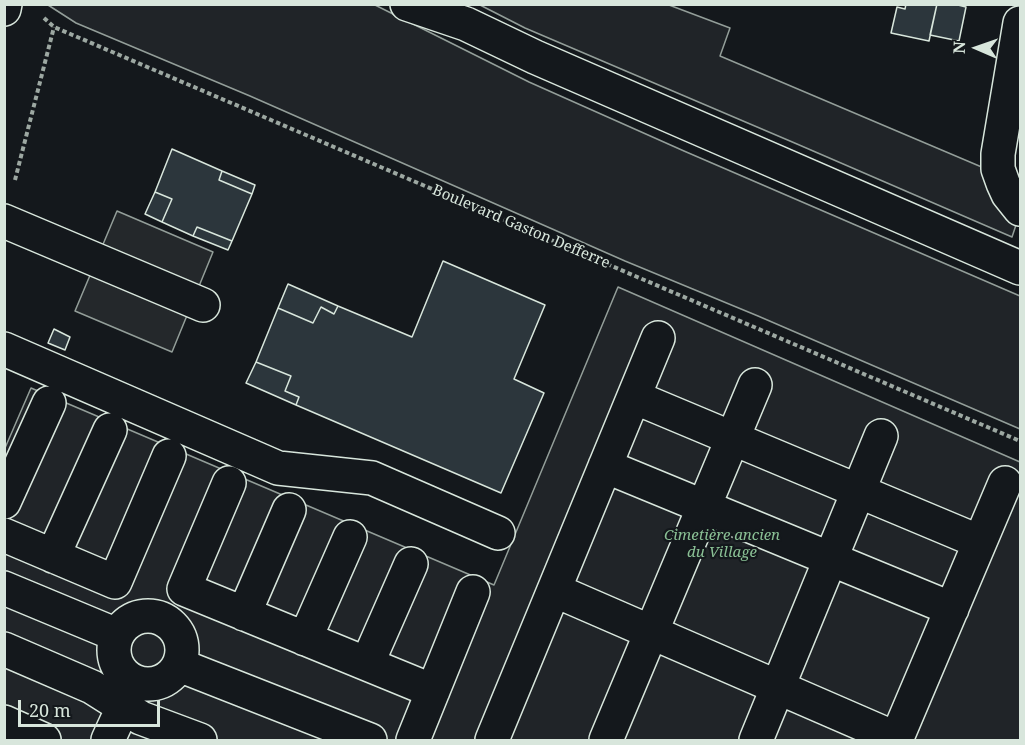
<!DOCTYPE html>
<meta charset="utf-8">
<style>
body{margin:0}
#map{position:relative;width:1025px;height:745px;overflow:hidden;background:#14181c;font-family:"Noto Serif",serif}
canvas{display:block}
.frame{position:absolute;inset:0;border:6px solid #d8e6dc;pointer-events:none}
.north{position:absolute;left:947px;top:18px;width:60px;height:60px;-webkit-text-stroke:4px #14181c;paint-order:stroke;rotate:272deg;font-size:16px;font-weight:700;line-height:24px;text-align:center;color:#d8e6dc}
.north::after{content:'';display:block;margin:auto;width:21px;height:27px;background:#d8e6dc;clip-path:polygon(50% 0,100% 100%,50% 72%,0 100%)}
.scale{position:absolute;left:18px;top:700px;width:142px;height:27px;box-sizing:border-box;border:3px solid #d8e6dc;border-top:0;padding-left:8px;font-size:18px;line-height:21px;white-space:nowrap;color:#d8e6dc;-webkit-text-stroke:4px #14181c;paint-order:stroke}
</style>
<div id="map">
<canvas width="1025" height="745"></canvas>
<div class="frame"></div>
<div class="north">N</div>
<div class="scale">20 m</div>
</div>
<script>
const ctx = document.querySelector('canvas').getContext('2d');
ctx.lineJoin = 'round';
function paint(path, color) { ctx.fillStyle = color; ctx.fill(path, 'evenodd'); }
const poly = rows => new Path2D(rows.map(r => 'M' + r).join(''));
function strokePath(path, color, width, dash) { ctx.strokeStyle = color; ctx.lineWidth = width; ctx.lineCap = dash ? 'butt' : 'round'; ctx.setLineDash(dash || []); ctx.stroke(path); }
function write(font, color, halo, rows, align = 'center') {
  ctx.font = font + ' "Noto Serif",serif'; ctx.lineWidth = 4.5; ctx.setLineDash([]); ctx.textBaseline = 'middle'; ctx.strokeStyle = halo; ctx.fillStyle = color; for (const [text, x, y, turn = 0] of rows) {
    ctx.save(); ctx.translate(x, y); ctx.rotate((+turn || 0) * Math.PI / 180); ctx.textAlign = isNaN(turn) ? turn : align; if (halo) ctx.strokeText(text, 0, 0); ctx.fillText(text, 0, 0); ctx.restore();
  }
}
const green = poly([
 [48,5,375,5,529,82,684,151,1020,296,1020,429,758,316,625,261,250,96,76,23,48,5],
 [480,5,669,5,730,28,720,56,984,168,1002,212,1016,225,1012,237,797,144,525,28,480,5],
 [618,287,1020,462,1020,740,5,740,5,448,31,388,494,585,618,287]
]);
paint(green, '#202428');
strokePath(green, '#939e99', 1.5);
const parking = poly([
 [117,211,213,252,172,352,75,311,117,211]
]);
paint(parking, '#24282b');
strokePath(parking, '#939e99', 1.5);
const building = poly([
 [906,4,937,4,929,41,891,33,897,7,905,9,906,4],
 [954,4,966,7,959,41,930,35,937,4,954,4],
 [172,149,222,171,219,180,252,194,232,241,197,227,193,236,162,222,172,199,155,192,172,149],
 [222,171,255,185,252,194,219,180,222,171],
 [155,192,172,199,162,222,145,214,155,192],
 [197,227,232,241,228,250,193,236,197,227],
 [443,261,545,305,514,379,544,393,501,493,296,405,299,397,285,391,291,376,256,362,278,308,313,323,321,307,334,314,338,306,412,337,443,261],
 [288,284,338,306,334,314,321,307,313,323,278,308,288,284],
 [54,329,70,337,65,350,48,343,54,329],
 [256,362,291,376,285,391,299,397,296,405,246,383,256,362]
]);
paint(building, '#2c363c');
strokePath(building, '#d8e6dc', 1.5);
const minor = poly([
 [407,4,466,24,535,57,1020,268],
 [4,9,5,4],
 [1020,23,998,154,998,169,1003,183,1008,194,1020,209],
 [4,221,203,305],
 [4,349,278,468,372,478,498,533],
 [634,397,980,542],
 [605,466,952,609],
 [229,483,184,589,433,691],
 [4,502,49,403],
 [4,535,115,582,169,456],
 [53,556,110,430],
 [4,588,117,635],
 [554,590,897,739],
 [244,614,289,510],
 '114 650a34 34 0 1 1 68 0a34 34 0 1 1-68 0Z',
 [305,639,350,537],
 [4,649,92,687,141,718,200,740],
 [367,664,411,564],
 [179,665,370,740],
 [4,722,44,740],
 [108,740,132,688],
 [413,740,473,592],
 [492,740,658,338],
 [606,740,755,385],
 [756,740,881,436],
 [896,740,1005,483]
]);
strokePath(minor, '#d8e6dc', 36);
strokePath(poly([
 [44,18,54,27,1020,441],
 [15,180,54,27]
]), '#9da8a2', 4, [4.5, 3]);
strokePath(minor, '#14181c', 33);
write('15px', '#d8e6dc', '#14181c', [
 ["Boulevard Gaston Defferre",521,227,23]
]);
write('italic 15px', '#8ac095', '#14181c', [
 ["Cimetière ancien",722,536],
 ["du Village",722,553]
]);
</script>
